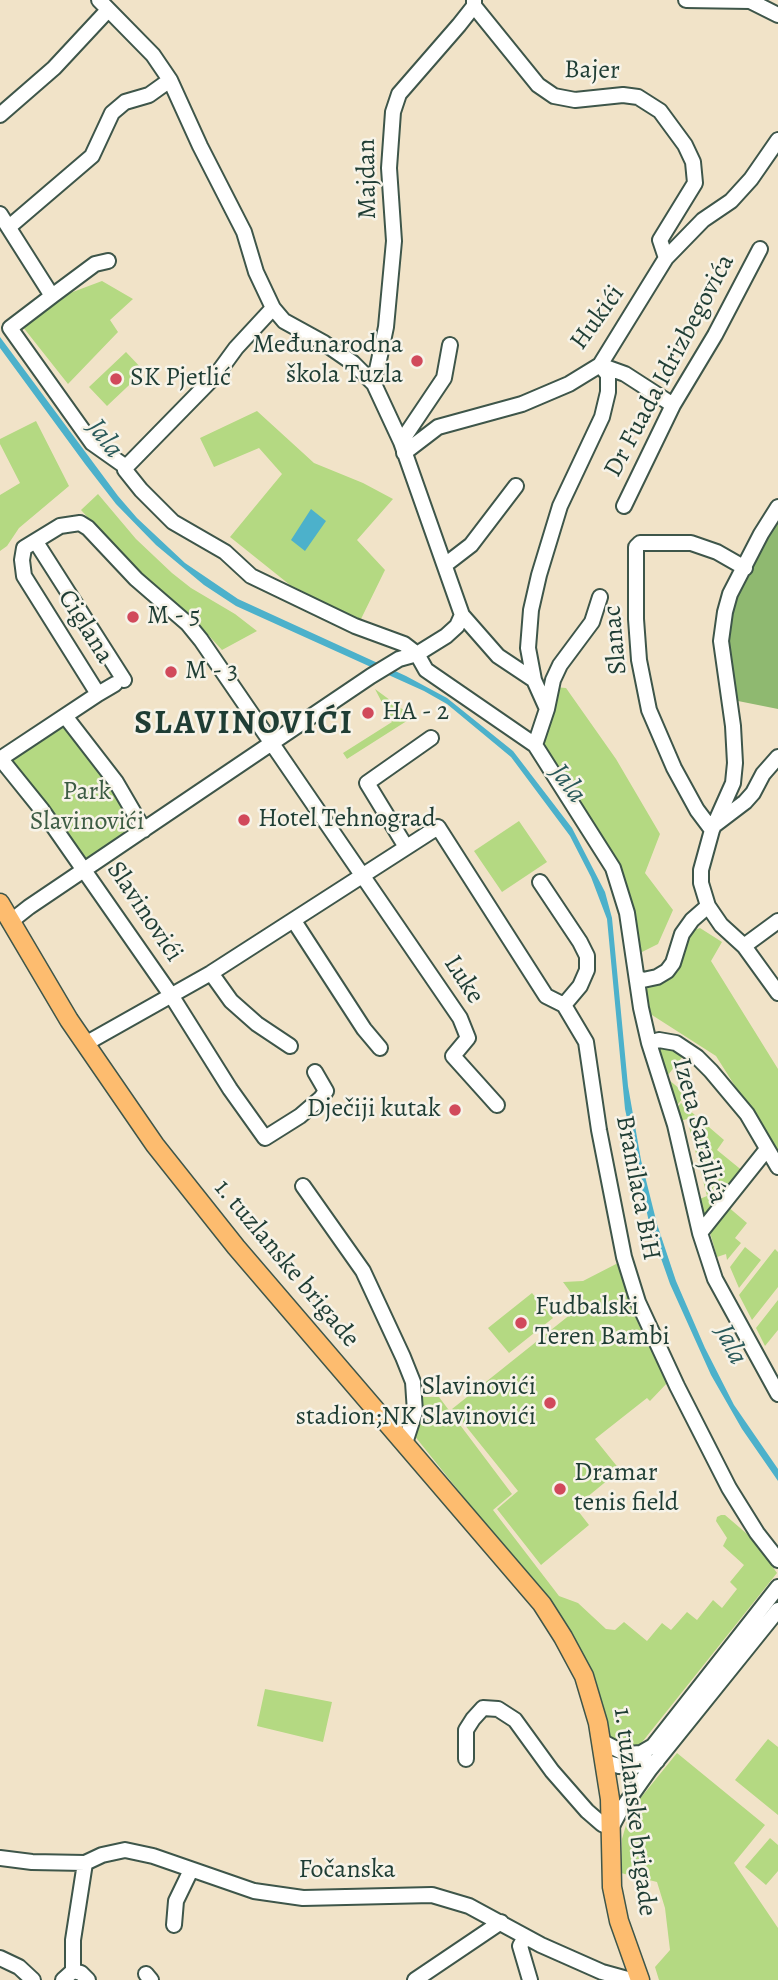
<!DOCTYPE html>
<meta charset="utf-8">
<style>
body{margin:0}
canvas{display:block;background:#f1e3c8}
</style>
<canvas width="778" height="1980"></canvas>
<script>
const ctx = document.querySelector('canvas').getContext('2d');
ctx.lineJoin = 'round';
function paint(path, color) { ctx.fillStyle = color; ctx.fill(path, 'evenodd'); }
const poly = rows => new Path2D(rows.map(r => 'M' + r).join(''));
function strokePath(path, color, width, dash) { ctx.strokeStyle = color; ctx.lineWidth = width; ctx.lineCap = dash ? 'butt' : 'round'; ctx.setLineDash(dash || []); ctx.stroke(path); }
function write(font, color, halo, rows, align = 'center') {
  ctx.font = font + ' Alegreya,serif'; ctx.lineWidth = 5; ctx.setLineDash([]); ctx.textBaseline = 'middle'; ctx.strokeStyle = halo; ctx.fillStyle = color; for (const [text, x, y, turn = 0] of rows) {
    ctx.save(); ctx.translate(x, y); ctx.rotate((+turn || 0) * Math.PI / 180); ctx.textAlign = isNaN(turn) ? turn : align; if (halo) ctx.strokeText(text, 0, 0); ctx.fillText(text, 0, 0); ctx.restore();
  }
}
paint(poly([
 [102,281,133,299,110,320,118,332,68,384,15,317,62,296],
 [126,352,144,371,107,406,89,387],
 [257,411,314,463,363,483,393,499,357,540,385,570,360,621,290,585,230,537,282,474,259,448,214,467,200,438],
 [36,421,69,486,19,528,7,546,0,551,0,495,20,483,0,444,0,439],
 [98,494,136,539,172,573,191,588,235,614,257,631,222,650,188,613,140,575,81,510],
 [554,687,566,688,616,759,660,834,645,873,673,910,658,944,634,956,611,861,538,737],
 [375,689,413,717,347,759,343,753,392,722],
 [65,716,144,830,82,870,0,759],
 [519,821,547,862,502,892,474,851],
 [700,928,722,942,711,961,778,1069,778,1154,716,1056,641,1008,637,977,678,972,682,934],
 [652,1043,687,1051,664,1080],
 [669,1080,686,1094,675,1108,666,1083],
 [681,1103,724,1140,717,1150,744,1172,704,1219,697,1200,707,1196,687,1119,677,1122,674,1111],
 [727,1206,747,1223,735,1238,741,1243,727,1260,726,1254,717,1257,709,1229],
 [745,1247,761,1260,739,1288,730,1267],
 [775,1249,778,1252,778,1287,752,1320,739,1295],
 [618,1263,632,1310,656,1361,661,1357,669,1381,650,1401,647,1398,595,1439,620,1470,575,1507,589,1525,541,1565,497,1509,518,1491,452,1409,576,1310,572,1304,577,1301,563,1282,583,1281],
 [532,1293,553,1318,509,1353,488,1328],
 [778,1300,778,1330,765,1346,756,1328],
 [415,1397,439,1397,512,1494,493,1510,559,1596,578,1603,606,1629,615,1630,624,1622,647,1641,662,1623,671,1630,687,1612,697,1620,713,1600,722,1608,737,1589,730,1582,744,1565,723,1546,727,1538,716,1521,717,1517,721,1515,725,1515,753,1539,777,1573,639,1746,622,1747,615,1743,609,1736,601,1705,499,1541,413,1434],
 [265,1689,332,1702,323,1742,257,1726],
 [768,1739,778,1747,778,1815,735,1780],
 [677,1753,765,1825,734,1863,778,1928,778,1980,659,1980,655,1967,670,1950,665,1908,657,1882,621,1873,622,1839,630,1811],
 [770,1838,778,1845,778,1871,766,1885,745,1867]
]), '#b4d982');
paint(poly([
 [778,507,778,709,728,699,722,626]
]), '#8fb970');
paint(poly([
 [0,337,118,496,137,518,185,563,238,599,406,676,447,698,513,751,572,828,605,892,612,918,628,1086,641,1160,657,1224,676,1281,705,1348,734,1405,778,1469,778,1481,742,1429,711,1375,670,1284,650,1227,625,1109,607,919,591,877,570,836,511,757,447,704,424,691,236,606,204,585,156,545,116,504,85,464,0,348],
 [311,509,326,521,305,551,291,540]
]), '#4cb1cb');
const minor = poly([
 [686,0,750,1,778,15],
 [474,6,538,85,554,96,575,100,623,95,638,97,660,111,685,145,693,162,695,183,660,240,666,258],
 [0,115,54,68,108,10],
 [0,214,52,296,10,328,92,443,126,467,125,470,141,490,173,522,225,552,251,576,355,626,404,644,417,654,426,670,535,745,613,868,627,913,641,1008,649,1043,675,1125,700,1233,715,1279,778,1394],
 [9,227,92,156,112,113,125,102,149,95,170,80],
 [52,296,95,264,108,261],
 [600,365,625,374,673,405],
 [374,384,386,327,394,241,389,168,393,112,399,94,459,25,474,6,474,0],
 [401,442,444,378,450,345],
 [404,453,438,427,522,404,569,384,600,365,666,258,703,220,731,201,751,179,778,140],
 [126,467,217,374,236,348,273,308],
 [624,506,673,405,715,335,760,249],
 [778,507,761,534,730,594,725,612,721,641,733,726,735,763,733,783,712,830,701,870,701,883,708,906,721,925,744,946,778,993],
 [36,542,124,680],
 [445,565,471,545,516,486],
 [462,615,498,656,534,680],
 [98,694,115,684],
 [547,709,534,680,528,648,531,610,539,575,560,506,602,417,608,392,608,375,600,365],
 [65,716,116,782,144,830],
 [535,745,547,709,553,680,560,665,592,622,600,597],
 [0,758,42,810,171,995,230,1089,265,1138,300,1116,321,1098,326,1091,315,1072],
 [0,759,98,694,24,576,22,560,24,548,60,526,80,523,88,528,136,579,188,624,201,640,460,1018,468,1038,453,1056,497,1105],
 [716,824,745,802,753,793,763,774,778,757],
 [712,830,697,810,674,768,649,710,639,660,636,619,636,547,640,543,691,543,717,552,745,568],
 [406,847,367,783,431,738],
 [540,882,580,942,587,956,587,970,580,986,564,1005],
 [294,921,364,1029,380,1048],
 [10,922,29,907,371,676,399,659,417,654,446,636,457,626,462,615,401,442,374,384,353,363,324,343,284,321,273,308,256,272,244,232,200,146,170,80,153,55,99,0],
 [744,946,778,921],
 [211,973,231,1001,257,1024,290,1046],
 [637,977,643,980,657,977,667,971,673,963,682,934,692,920,708,906],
 [649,1043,659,1040,676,1043,697,1057,711,1071,747,1114,778,1167],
 [85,1044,211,973,438,827,546,996,564,1005,586,1042,599,1130,624,1257,638,1302,677,1386,729,1488,757,1533,778,1560],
 [303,1186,363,1271,403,1357,413,1382,415,1412,405,1443],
 [700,1233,767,1149],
 [601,1741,626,1754,641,1753,653,1746,778,1587],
 [466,1759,466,1730,473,1719,483,1708,498,1709,515,1720,552,1771,587,1811,602,1824,611,1828,619,1813,650,1769,778,1610],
 [605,1762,619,1766,632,1767,657,1761],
 [0,1858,32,1862,85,1863,102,1855,125,1850,153,1856,254,1891,303,1898,432,1895,469,1906,541,1945,602,1972,631,1980],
 [174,1925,176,1901,191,1870],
 [525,1937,520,1946,530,1980],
 [0,1958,19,1967,33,1980],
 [73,1971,81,1973,88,1980],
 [146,1974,151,1980],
 [63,1980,73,1971,73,1940,85,1863],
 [415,1980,501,1922]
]);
const major = poly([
 [0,903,69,1020,155,1145,236,1247,542,1604,563,1637,584,1676,598,1723,610,1799,612,1887,619,1921,640,1980]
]);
strokePath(minor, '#3e564a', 18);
strokePath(major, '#3e564a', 21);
strokePath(minor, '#fff', 14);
strokePath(major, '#fdbc6f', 18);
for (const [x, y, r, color] of [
 [417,361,7,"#d1495b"],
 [116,379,7,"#d1495b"],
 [133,617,7,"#d1495b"],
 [171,672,7,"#d1495b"],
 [368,713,7,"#d1495b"],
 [244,820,7,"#d1495b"],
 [455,1110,7,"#d1495b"],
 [521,1323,7,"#d1495b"],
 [550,1403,7,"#d1495b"],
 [560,1489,7,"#d1495b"]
]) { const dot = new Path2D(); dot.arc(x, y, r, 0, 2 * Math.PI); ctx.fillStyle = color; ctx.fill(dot); strokePath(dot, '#f7f3e8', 2.5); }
write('26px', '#1f3d34', '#f7f3e8', [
 ["Bajer",592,71,1],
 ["Majdan",368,179,-91],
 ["Hukići",598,318,-54],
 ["Dr Fuada Idrizbegovića",670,366,-62],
 ["Ciglana",85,627,58],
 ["Slanac",616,640,-95],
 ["Slavinovići",144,912,56],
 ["Luke",463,980,57],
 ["Izeta Sarajlića",699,1131,75],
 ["Branilaca BiH",637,1188,79],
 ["1. tuzlanske brigade",286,1264,50],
 ["1. tuzlanske brigade",634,1812,83],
 ["Fočanska",347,1871]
]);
write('26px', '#1f3d34', '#f7f3e8', [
 ["Međunarodna",403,346,"right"],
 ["škola Tuzla",403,376,"right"],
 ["SK Pjetlić",130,379],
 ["M - 5",147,617],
 ["M - 3",185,672],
 ["HA - 2",382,713],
 ["Hotel Tehnograd",258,820],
 ["Dječiji kutak",441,1110,"right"],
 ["Fudbalski",535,1308],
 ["Teren Bambi",535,1338],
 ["Slavinovići",536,1388,"right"],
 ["stadion;NK Slavinovići",536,1418,"right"],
 ["Dramar",574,1474],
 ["tenis field",574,1504]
], 'left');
write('26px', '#3d5c44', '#f7f3e8', [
 ["Park",87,793],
 ["Slavinovići",87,823]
]);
write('italic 28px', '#2a5a5a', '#f7f3e8', [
 ["Jala",104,439,53],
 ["Jala",567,784,53],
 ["Jala",730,1345,64]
]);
ctx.letterSpacing = '2px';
write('bold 33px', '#1f3d34', '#f7f3e8', [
 ["SLAVINOVIĆI",244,725]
]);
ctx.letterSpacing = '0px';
</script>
